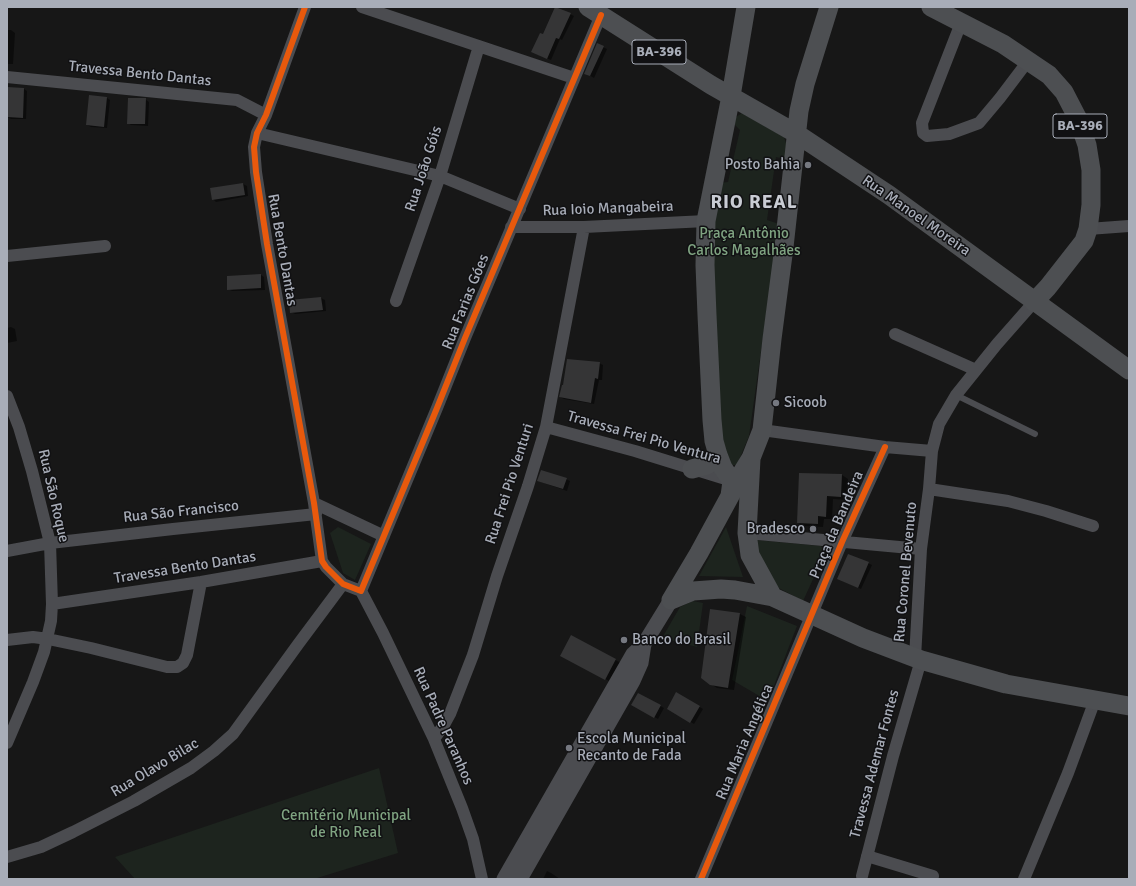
<!DOCTYPE html>
<meta charset="utf-8">
<style>
body{margin:0}
#map{position:relative;width:1136px;height:886px;overflow:hidden;background:#171717;font-family:Signika,sans-serif}
canvas{display:block}
.frame{position:absolute;inset:0;border:8px solid #a8adb8;pointer-events:none}
</style>
<div id="map">
<canvas width="1136" height="886"></canvas>
<div class="frame"></div>
</div>
<script>
const ctx = document.querySelector('canvas').getContext('2d');
ctx.lineJoin = 'round';
function paint(path, color) { ctx.fillStyle = color; ctx.fill(path, 'evenodd'); }
const poly = rows => new Path2D(rows.map(r => 'M' + r).join(''));
function strokePath(path, color, width, dash) { ctx.strokeStyle = color; ctx.lineWidth = width; ctx.lineCap = dash ? 'butt' : 'round'; ctx.setLineDash(dash || []); ctx.stroke(path); }
function write(font, color, halo, rows, align = 'center') {
  ctx.font = font + ' Signika,sans-serif'; ctx.lineWidth = 3; ctx.setLineDash([]); ctx.textBaseline = 'middle'; ctx.strokeStyle = halo; ctx.fillStyle = color; for (const [text, x, y, turn = 0] of rows) {
    ctx.save(); ctx.translate(x, y); ctx.rotate((+turn || 0) * Math.PI / 180); ctx.textAlign = isNaN(turn) ? turn : align; if (halo) ctx.strokeText(text, 0, 0); ctx.fillText(text, 0, 0); ctx.restore();
  }
}
paint(poly([
 [742,113,784,137,786,143,786,149,785,159,776,157,767,220,779,224,749,436,737,465,729,465,717,417,711,226,719,183,728,182,740,130,734,124,736,117],
 [338,527,371,544,355,580,343,573,330,533],
 [726,527,743,577,699,576],
 [756,540,821,546,825,553,803,601,777,587,754,549],
 [693,601,703,603,697,647,662,638,680,607],
 [747,606,797,626,768,701,732,680],
 [379,768,398,853,314,879,135,879,115,857]
]), '#1d241e');
paint(poly([
 [570,14,574,16,562,40,560,39,551,60,536,54,543,35],
 [7,30,11,30,15,33,13,64,7,64],
 [598,45,607,49,594,78,589,75],
 [24,89,27,91,26,119,11,119,7,117],
 [107,98,110,100,107,128,91,127,87,125],
 [145,99,149,102,148,126,131,125,128,123],
 [243,184,247,186,248,196,216,202,213,199],
 [261,275,264,277,265,290,232,291,228,289],
 [321,298,325,300,326,311,295,314,291,312,290,301],
 [11,327,15,329,17,341,7,343,7,328],
 [599,363,603,365,602,380,599,380,594,404,564,399,560,397],
 [842,475,848,479,847,500,833,499,832,519,824,519,823,527,804,526,798,523],
 [566,479,570,481,567,491,538,481],
 [868,563,872,565,861,589,842,581],
 [711,611,740,614,746,617,734,690,717,688,711,684],
 [572,637,621,663,611,682,561,655],
 [677,693,703,709,694,724,668,709],
 [639,694,664,708,658,719,633,705],
 [547,871,551,873,560,879,543,879]
]), '#0007');
paint(poly([
 [555,7,571,13,559,39,556,38,547,59,531,52,540,33,543,34],
 [597,43,604,46,590,76,584,74],
 [7,87,24,88,23,118,7,117],
 [89,95,107,97,104,127,86,125],
 [128,98,146,98,145,124,127,124],
 [243,183,245,195,212,200,210,188],
 [261,274,261,288,227,290,227,276],
 [321,297,323,310,290,313,289,300],
 [567,359,600,362,598,379,595,378,591,403,559,397,562,385,563,385],
 [541,470,567,478,563,489,537,481],
 [799,473,842,474,841,497,827,496,826,517,818,516,818,524,797,523],
 [848,554,869,562,858,588,837,579],
 [710,609,740,613,728,688,710,685,701,678],
 [571,635,616,659,605,680,560,656],
 [676,692,700,706,690,723,667,709],
 [638,693,661,705,654,718,631,705]
]), '#353536');
strokePath(poly([
 [956,395,1035,434]
]), '#4b4c50', 6);
strokePath(poly([
 [305,7,266,115,257,133,254,147,256,172,267,244,314,503,322,561,326,567,343,584,361,591],
 [362,7,574,78],
 [961,23,922,123,923,133,927,136,949,134,979,123,1000,98,1028,61],
 [7,77,237,100,266,115],
 [257,133,440,176,520,209],
 [511,227,584,227,706,221],
 [1088,229,1129,226],
 [7,256,105,246],
 [396,301,440,176,479,46],
 [895,334,976,370],
 [7,396,19,427,32,471,50,543,52,604,51,621,44,652,33,682,7,743],
 [546,427,635,451,732,481],
 [762,430,885,447,932,451],
 [929,489,1008,501,1046,511,1093,526],
 [314,503,384,536],
 [747,533,921,549],
 [7,551,50,543,173,529,316,514],
 [361,591,437,408,465,338,601,15],
 [361,591,383,633,434,739,462,808,473,839,482,879],
 [52,604,201,582,322,561],
 [7,640,33,637,48,639,91,648,167,667,177,667,183,663,187,655,201,582],
 [915,658,921,549,929,489,932,451,939,424,956,395,997,344,1034,302],
 [434,739,444,725,450,714,473,655,497,576,528,486,546,427,584,227],
 [867,856,933,876],
 [7,857,41,847,73,832,134,801,191,768,214,751,233,734,299,643,343,584],
 [862,876,893,756,921,660],
 [701,879,842,542,885,447],
 [1024,879,1068,773,1095,700]
]), '#4b4c50', 12);
strokePath(poly([
 [504,879,633,654,644,644,671,600],
 [520,879,633,681,641,663,644,644]
]), '#4b4c50', 15);
strokePath(poly([
 [588,7,711,85,797,134,889,195,1129,370],
 [931,7,1003,44,1049,75,1064,92,1078,119,1087,145,1091,170,1091,205,1088,229,1084,241,1048,287,1034,302],
 [751,459,747,533,750,555,773,597],
 [692,469,707,465,718,455],
 [732,481,740,476,751,458,762,430,772,339,784,247,799,111,805,84,829,7],
 [732,481,723,468,718,455,714,441,712,420,707,315,705,265,706,221,731,96,746,7],
 [671,600,693,591,721,589,735,590,773,597,863,638,921,660,1006,684,1129,706],
 [671,600,699,553,730,496,732,481]
]), '#4d4f52', 19);
strokePath(poly([
 [305,7,266,115,257,133,254,147,256,172,267,244,314,503,322,561,326,567,343,584,361,591,437,408,465,338,601,15],
 [701,879,842,542,885,447]
]), '#e8590c', 6);
for (const [x, y, r, color] of [
 [808,165,4,"#757880"],
 [776,403,4,"#757880"],
 [813,529,4,"#757880"],
 [624,640,4,"#757880"],
 [569,748,4,"#757880"]
]) { const dot = new Path2D(); dot.arc(x, y, r, 0, 2 * Math.PI); ctx.fillStyle = color; ctx.fill(dot); strokePath(dot, '#111113', 1.5); }
for (const [x, y, w] of [
 [659,52,54],
 [1080,126,54]
]) { const box = new Path2D(); box.roundRect(x - w / 2, y - 12, w, 24, 3); ctx.fillStyle = '#111113'; ctx.fill(box); strokePath(box, '#a8adb8', 1); }
write('bold 14px', '#a8adb8', null, [
 ["BA-396",659,52],
 ["BA-396",1080,126]
]);
write('15px', '#a8adb8', '#111113', [
 ["Travessa Bento Dantas",140,74,6],
 ["Rua João Góis",424,169,-72],
 ["Rua Ioio Mangabeira",608,209,-2],
 ["Rua Manoel Moreira",916,216,35],
 ["Rua Bento Dantas",282,250,80],
 ["Rua Farias Góes",466,302,-68],
 ["Travessa Frei Pio Ventura",644,438,16],
 ["Rua Frei Pio Venturi",510,484,-72],
 ["Rua São Roque",53,496,77],
 ["Rua São Francisco",181,512,-6],
 ["Praça da Bandeira",837,525,-67],
 ["Travessa Bento Dantas",185,568,-9],
 ["Rua Coronel Bevenuto",906,572,-85],
 ["Rua Padre Paranhos",443,726,66],
 ["Rua Maria Angélica",745,742,-67],
 ["Travessa Ademar Fontes",875,764,-75],
 ["Rua Olavo Bilac",155,768,-31]
]);
write('15px', '#a8adb8', '#111113', [
 ["Posto Bahia",800,165,"right"],
 ["Sicoob",784,403],
 ["Bradesco",805,529,"right"],
 ["Banco do Brasil",632,640],
 ["Escola Municipal",577,739],
 ["Recanto de Fada",577,756]
], 'left');
write('15px', '#7fa381', '#111113', [
 ["Praça Antônio",744,234],
 ["Carlos Magalhães",744,251],
 ["Cemitério Municipal",346,816],
 ["de Rio Real",346,833]
]);
ctx.letterSpacing = '1px';
write('bold 19px', '#c9ccd4', '#111113', [
 ["RIO REAL",754,203]
]);
ctx.letterSpacing = '0px';
</script>
